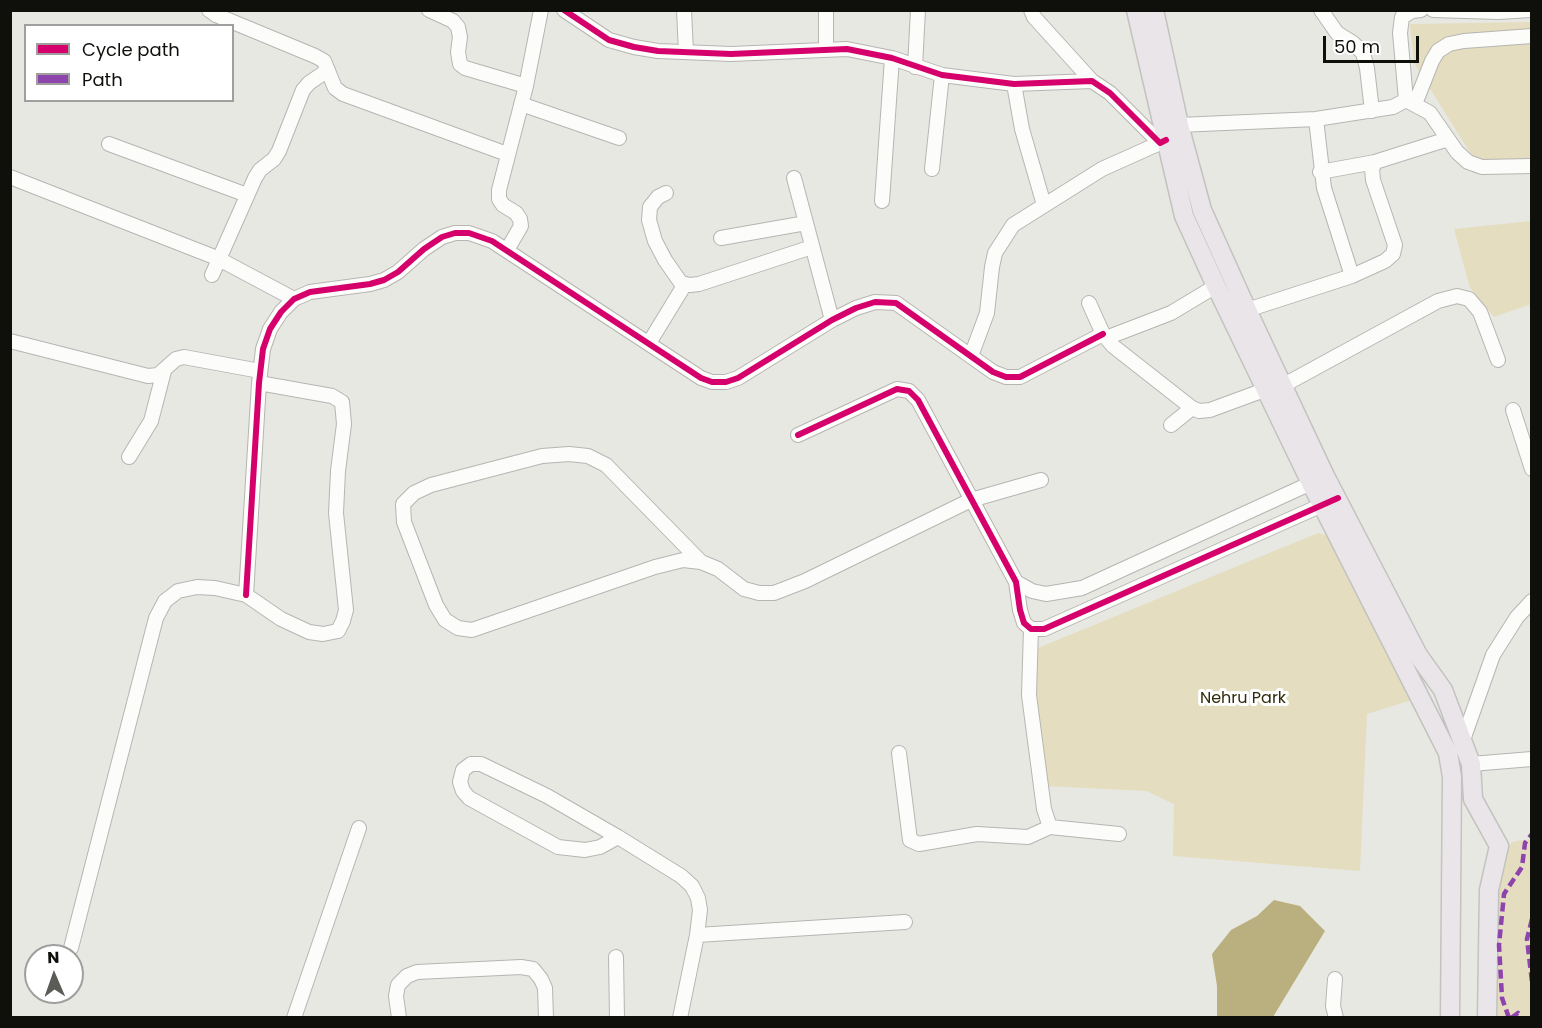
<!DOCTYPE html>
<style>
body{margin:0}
#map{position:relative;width:1542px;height:1028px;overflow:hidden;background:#e8e8e3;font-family:Poppins,sans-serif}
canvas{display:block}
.frame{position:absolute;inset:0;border:12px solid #0f0f0c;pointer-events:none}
.legend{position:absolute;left:24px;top:24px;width:210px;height:78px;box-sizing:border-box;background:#fff;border:2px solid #9f9f9e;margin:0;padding:8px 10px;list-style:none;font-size:18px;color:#0f0f0c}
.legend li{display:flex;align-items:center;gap:12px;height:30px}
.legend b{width:30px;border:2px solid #9f9f9e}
.north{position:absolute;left:24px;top:944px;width:60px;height:60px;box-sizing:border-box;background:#fff;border:2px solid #9f9f9e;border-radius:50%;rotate:358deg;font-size:16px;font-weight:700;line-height:24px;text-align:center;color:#0f0f0c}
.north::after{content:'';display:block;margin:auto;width:21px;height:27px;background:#5b5b57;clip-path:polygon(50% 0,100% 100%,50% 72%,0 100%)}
.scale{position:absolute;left:1323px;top:36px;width:96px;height:27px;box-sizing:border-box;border:3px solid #0f0f0c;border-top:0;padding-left:8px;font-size:18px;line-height:21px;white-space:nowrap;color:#0f0f0c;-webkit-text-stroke:4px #fff;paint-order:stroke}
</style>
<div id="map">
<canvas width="1542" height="1028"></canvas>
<div class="frame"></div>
<ul class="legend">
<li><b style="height:8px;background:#d6006c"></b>Cycle path</li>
<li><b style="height:8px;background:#8e44ad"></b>Path</li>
</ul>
<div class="north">N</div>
<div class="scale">50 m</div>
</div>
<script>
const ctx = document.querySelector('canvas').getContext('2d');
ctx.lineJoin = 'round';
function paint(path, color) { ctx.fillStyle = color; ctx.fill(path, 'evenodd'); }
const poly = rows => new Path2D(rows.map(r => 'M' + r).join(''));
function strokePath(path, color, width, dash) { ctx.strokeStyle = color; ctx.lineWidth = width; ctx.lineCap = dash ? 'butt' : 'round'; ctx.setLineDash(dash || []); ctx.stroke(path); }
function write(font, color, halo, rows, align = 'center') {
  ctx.font = font + ' Poppins,sans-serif'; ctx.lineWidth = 6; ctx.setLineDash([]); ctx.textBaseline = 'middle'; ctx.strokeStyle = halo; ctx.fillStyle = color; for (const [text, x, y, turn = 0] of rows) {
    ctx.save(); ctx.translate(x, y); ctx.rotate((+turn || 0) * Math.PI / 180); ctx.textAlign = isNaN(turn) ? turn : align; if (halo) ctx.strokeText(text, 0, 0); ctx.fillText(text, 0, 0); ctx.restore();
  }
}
paint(poly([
 [1531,22,1531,162,1477,164,1414,63,1410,24],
 [1531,221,1531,304,1494,317,1470,288,1454,229],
 [1318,533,1333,537,1415,699,1367,714,1360,871,1173,856,1174,804,1146,791,1045,786,1033,650],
 [1531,839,1531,1017,1490,1018,1491,956,1501,847,1516,841]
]), '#e4ddbf');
paint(poly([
 [1274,900,1300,906,1325,931,1273,1017,1217,1017,1217,986,1212,954,1231,930,1257,916]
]), '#baaf7e');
const minor = poly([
 [209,10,216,15,315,56,324,61,335,88,343,94,507,154],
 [429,10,453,21,458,27,460,37,458,52,460,64,465,68,526,86],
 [564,10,609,40,634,47,658,51,731,54,847,49,892,58,942,75,1014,84,1092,81,1110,93,1160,143,1166,140],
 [684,10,686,52],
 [826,10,826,49],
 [1031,10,1034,17,1092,81],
 [1321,10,1337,33,1353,43,1363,53,1367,68,1372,111],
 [1433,10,1498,12,1531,10],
 [915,67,918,10],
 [1014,84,1022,129,1044,205],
 [1406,100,1430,113,1457,152,1468,162,1482,167,1532,166],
 [521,104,619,138],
 [1415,104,1432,61,1438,51,1449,44,1464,41,1532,36],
 [1316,119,1324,188,1352,276],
 [1179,125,1316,119,1393,107,1406,100,1400,33,1402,17,1412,11,1421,10],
 [109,144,247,195],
 [932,169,942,75],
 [1320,172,1375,162],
 [10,177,217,258,294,299],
 [794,178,832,320],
 [666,193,658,197,650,207,649,220,655,241,665,260,681,283,690,285,699,284,812,247],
 [882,201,892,58],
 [721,238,806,223],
 [507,250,521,226,520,219,516,213,503,205,499,199,499,190,526,86,541,10],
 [212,275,255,178,260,170,274,159,279,151,303,90,309,83,328,70],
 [1089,303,1103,334,1113,346,1192,408,1199,411,1210,410,1267,389],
 [1247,310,1352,276,1385,261,1393,254,1395,245,1373,180,1372,169,1375,162,1448,139],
 [1106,338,1171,313,1216,286],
 [10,341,148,376,158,375,176,359,184,357,260,371],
 [649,343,685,284],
 [971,356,987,313,992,267,995,253,1013,225,1102,169,1160,143],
 [1282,386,1438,301,1457,296,1469,299,1480,312,1498,360],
 [1513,410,1532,469],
 [1171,425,1192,408],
 [798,435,897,389,909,391,918,400,1016,582,1020,610,1024,623,1031,629,1044,629,1331,501],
 [129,457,151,421,164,371],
 [701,562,606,465,588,456,569,454,542,456,431,485,414,493,403,504,404,522,436,605,445,620,458,628,472,630,655,567,683,560,701,562,718,569,744,589,759,593,774,593,805,581,971,500,1041,480],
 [1016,582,1032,591,1046,594,1082,588,1320,479],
 [246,595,259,383,263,349,270,329,281,312,294,299,310,292,370,284,384,280,398,272,424,249,442,237,455,233,469,233,492,241,701,378,712,382,726,382,738,378,832,320,856,308,875,302,896,303,993,372,1006,377,1020,377,1103,334],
 [1031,629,1029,695,1044,809,1050,827,1119,834],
 [1463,740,1493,655,1517,617,1532,601],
 [899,753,910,840,919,844,977,834,1028,837,1050,827],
 [1471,764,1532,759],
 [618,837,600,847,585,850,558,847,469,798,463,791,460,782,463,770,471,764,481,764,547,796,618,837,681,876,692,886,698,898,700,910,697,935,680,1018],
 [697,935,905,922],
 [71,948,156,618,165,601,178,591,197,587,215,588,246,595,281,619,309,632,323,634,338,631,343,621,346,610,336,513,338,471,344,424,342,402,332,396,259,383],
 [616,957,617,1018],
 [1335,979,1333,1006,1336,1018],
 [294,1018,359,828],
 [399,1018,396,996,398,985,407,976,417,972,521,967,533,969,541,979,545,988,546,1018]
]);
const major = poly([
 [1136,10,1184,216,1216,286,1311,483,1448,753,1452,777,1450,1018],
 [1154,10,1179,125,1202,210,1247,310,1325,476,1418,655,1443,690,1471,764,1473,799,1499,846,1489,890,1487,1018]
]);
strokePath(minor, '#b6b5b2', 16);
strokePath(major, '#c2c2bf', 21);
strokePath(minor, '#fcfcfb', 14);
strokePath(major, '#eae5e9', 18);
strokePath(poly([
 [1532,919,1527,939,1532,982],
 [1509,1018,1502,998,1499,945,1504,894,1522,867,1525,843,1532,834],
 [1511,1018,1518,1013,1520,1018]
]), '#8e44ad', 4.5, [9, 4.5]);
strokePath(poly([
 [564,10,609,40,634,47,658,51,731,54,847,49,892,58,942,75,1014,84,1092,81,1110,93,1160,143,1166,140],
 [798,435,897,389,909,391,918,400,1016,582,1020,610,1024,623,1031,629,1044,629,1338,498],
 [246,595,259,383,263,349,270,329,281,312,294,299,310,292,370,284,384,280,398,272,424,249,442,237,455,233,469,233,492,241,701,378,712,382,726,382,738,378,832,320,856,308,875,302,896,303,993,372,1006,377,1020,377,1103,334]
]), '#d6006c', 6);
write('16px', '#312a0b', '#fff', [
 ["Nehru Park",1243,699]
]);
</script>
